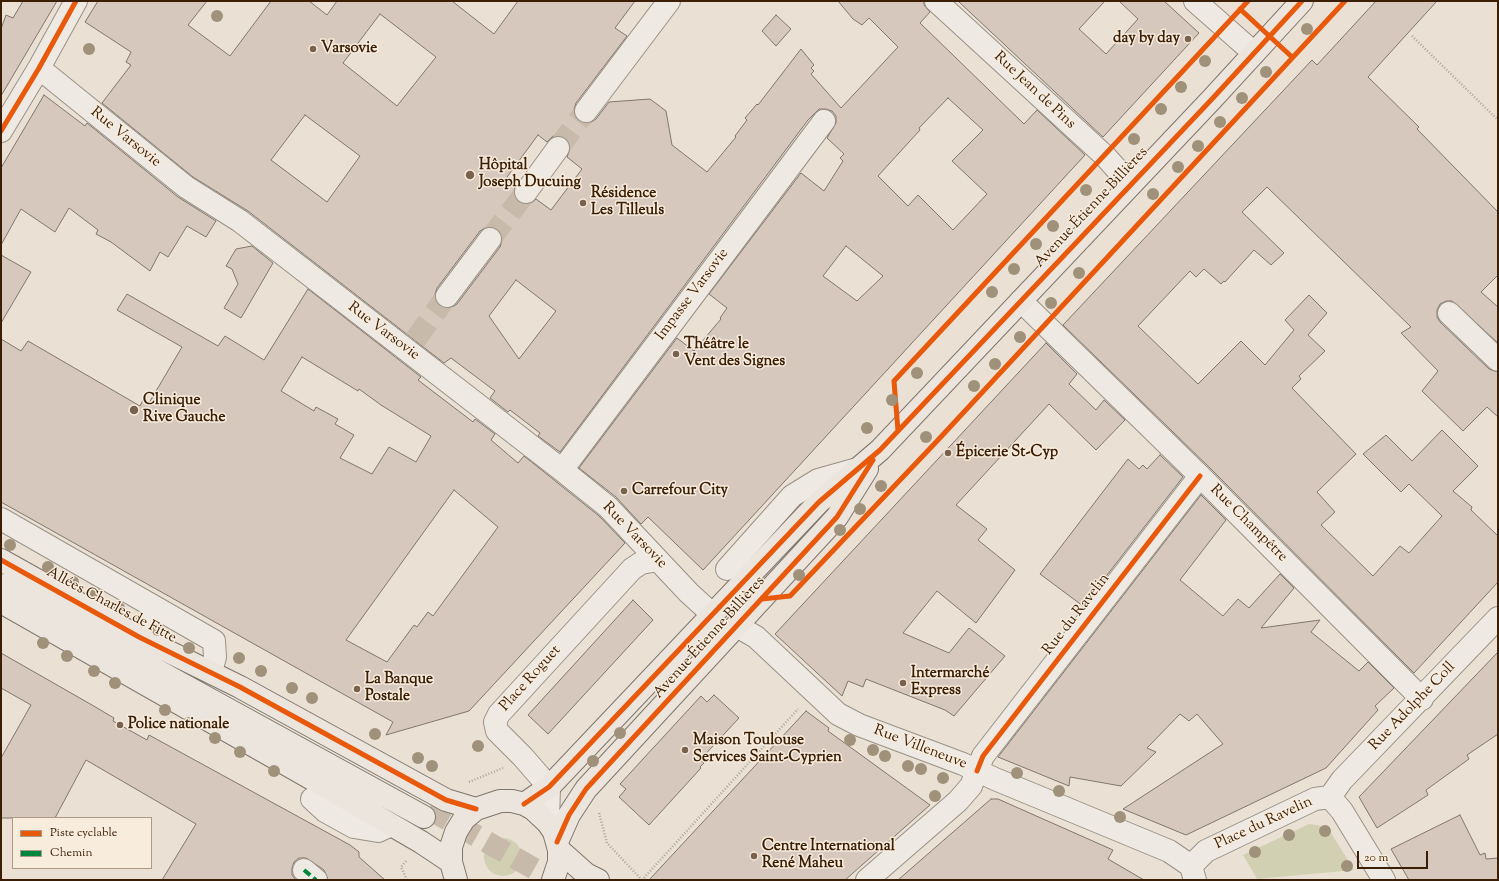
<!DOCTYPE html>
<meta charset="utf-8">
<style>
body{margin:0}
#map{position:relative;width:1499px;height:881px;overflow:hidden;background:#eae1d4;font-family:"Sorts Mill Goudy",serif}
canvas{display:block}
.frame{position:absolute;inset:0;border:2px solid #3a1e05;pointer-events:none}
.legend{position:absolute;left:12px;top:817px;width:140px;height:52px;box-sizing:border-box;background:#f8ecdd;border:1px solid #ac9a87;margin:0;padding:5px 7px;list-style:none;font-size:12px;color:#3a1e05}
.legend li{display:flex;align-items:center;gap:8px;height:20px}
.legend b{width:20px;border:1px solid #ac9a87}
.scale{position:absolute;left:1357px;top:851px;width:71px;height:18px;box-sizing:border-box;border:2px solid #3a1e05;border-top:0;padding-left:5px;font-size:12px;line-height:14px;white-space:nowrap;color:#3a1e05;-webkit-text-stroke:3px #f8ecdd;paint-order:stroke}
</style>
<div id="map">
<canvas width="1499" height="881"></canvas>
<div class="frame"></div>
<ul class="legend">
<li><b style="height:5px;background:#e8590c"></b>Piste cyclable</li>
<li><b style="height:5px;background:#00873e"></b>Chemin</li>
</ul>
<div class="scale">20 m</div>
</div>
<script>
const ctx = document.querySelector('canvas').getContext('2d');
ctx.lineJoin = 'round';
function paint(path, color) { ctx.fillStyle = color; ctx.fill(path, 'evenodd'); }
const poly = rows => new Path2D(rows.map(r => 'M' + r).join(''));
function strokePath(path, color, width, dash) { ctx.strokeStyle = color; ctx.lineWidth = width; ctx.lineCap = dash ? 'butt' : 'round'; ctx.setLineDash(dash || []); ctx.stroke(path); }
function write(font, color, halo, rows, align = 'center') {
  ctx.font = font + ' "Sorts Mill Goudy",serif'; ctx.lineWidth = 3; ctx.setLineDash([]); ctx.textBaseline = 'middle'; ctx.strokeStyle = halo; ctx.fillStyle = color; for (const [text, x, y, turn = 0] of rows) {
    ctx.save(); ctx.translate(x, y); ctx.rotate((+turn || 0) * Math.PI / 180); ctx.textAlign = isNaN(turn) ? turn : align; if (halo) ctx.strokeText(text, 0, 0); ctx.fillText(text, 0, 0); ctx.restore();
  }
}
paint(poly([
 [1309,824,1318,825,1331,833,1354,870,1257,879,1243,855],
 '484 857a19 19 0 1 1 38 0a19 19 0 1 1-38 0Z'
]), '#d1d0b2');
const building = poly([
 [23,1,57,1,1,96,1,29,6,15,13,18,23,1],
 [98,1,207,1,188,25,230,56,271,1,309,1,327,15,337,1,452,1,494,34,518,1,635,1,615,28,627,36,576,103,574,109,574,116,579,121,584,123,590,123,596,119,609,102,650,99,666,111,672,145,707,172,736,137,735,136,747,120,745,118,757,104,758,105,801,49,814,65,811,68,814,71,811,74,841,108,898,47,869,18,862,25,853,19,838,1,924,1,924,5,930,12,920,23,1024,124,1037,110,1085,155,703,570,648,517,641,524,616,497,579,468,677,338,694,351,721,319,720,318,727,308,709,294,801,173,824,191,843,161,840,158,844,154,827,138,836,123,836,116,832,111,826,109,819,109,808,120,560,452,538,436,540,433,510,410,508,412,490,398,495,391,451,358,444,363,248,211,193,177,102,103,131,65,126,62,131,52,85,22,98,1],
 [380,14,436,57,397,106,343,63,380,14],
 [948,98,983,130,952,161,987,194,953,230,918,195,908,206,878,176,920,130,919,128,948,98],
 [305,115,360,156,327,202,271,160,305,115],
 [538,135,547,142,553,136,560,136,566,138,569,143,570,149,567,157,582,169,551,210,536,199,531,203,525,204,518,202,515,197,514,191,516,184,507,177,538,135],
 [491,227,497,229,501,234,502,240,500,247,457,304,452,307,446,308,440,306,435,300,435,294,437,288,480,231,485,228,491,227],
 [846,246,883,276,857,301,823,276,846,246],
 [516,280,556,311,519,359,489,316,516,280],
 [958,1,1105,1,1079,29,1106,54,1138,19,1119,1,1164,1,1199,33,1103,137,958,1],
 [1376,1,1437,1,1368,77,1419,127,1417,129,1498,212,1498,275,1481,292,1498,307,1498,343,1452,301,1446,301,1440,304,1437,310,1437,317,1440,322,1489,369,1498,372,1498,417,1487,407,1463,431,1422,391,1438,371,1401,333,1411,327,1267,187,1242,212,1284,253,1271,265,1254,250,1225,282,1224,281,1221,284,1204,269,1196,277,1190,271,1138,326,1198,384,1241,341,1265,365,1294,330,1285,320,1309,295,1327,313,1308,335,1325,351,1299,376,1301,379,1292,388,1356,454,1317,492,1335,512,1321,525,1373,576,1400,546,1409,553,1442,516,1409,484,1401,492,1363,454,1386,435,1412,461,1442,430,1478,466,1453,491,1472,507,1471,510,1498,536,1498,582,1414,673,1209,467,1063,325,1312,60,1317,65,1376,1],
 [776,15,791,29,776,46,762,31,776,15],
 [44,95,85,126,87,123,178,197,216,221,206,237,187,226,168,257,160,252,150,271,111,242,96,234,98,230,69,208,55,232,21,209,1,245,1,168,44,95],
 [252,246,273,263,241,318,224,308,238,284,232,269,226,266,236,249,252,246],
 [1,255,31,272,1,323,1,255],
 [308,289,421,377,418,380,473,422,475,419,495,434,491,440,518,463,524,456,599,516,625,543,469,711,386,735,393,722,1,502,1,339,21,351,28,341,140,406,143,400,149,403,182,347,117,310,127,294,218,346,225,336,264,360,308,289],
 [302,357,358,391,359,389,381,405,431,436,416,462,389,447,372,474,340,458,354,435,335,424,338,419,316,407,314,411,281,391,302,357],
 [454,490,498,527,433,616,428,612,417,627,414,625,387,662,346,640,454,490],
 [1046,343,1077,374,1069,384,1096,410,1104,400,1125,420,1096,450,1049,404,956,505,987,529,978,540,1015,570,976,623,937,591,903,633,949,653,969,628,1005,656,954,716,945,710,866,679,863,687,848,681,842,696,775,634,1046,343],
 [1160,455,1183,477,1083,606,1040,574,1128,459,1139,469,1143,465,1147,469,1160,455],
 [1201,495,1226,520,1180,580,1223,616,1238,599,1249,608,1280,574,1294,588,1261,628,1320,620,1311,632,1359,671,1368,662,1394,688,1375,706,1378,710,1326,768,1186,835,1123,809,1223,744,1197,714,1189,721,1180,714,1147,748,1156,752,1121,786,1070,777,1069,786,998,757,1201,495],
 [633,600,653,620,548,734,528,715,633,600],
 [1498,652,1498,734,1467,755,1469,759,1426,790,1428,795,1377,828,1359,797,1498,652],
 [1,653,92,705,114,718,113,721,147,740,149,735,350,845,359,852,359,857,385,880,328,880,324,870,306,858,299,858,294,862,292,868,292,875,296,880,162,880,196,824,86,760,55,818,1,818,1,758,31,705,1,688,1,653],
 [714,695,739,718,700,760,704,763,700,767,701,768,649,825,619,797,626,789,620,784,701,696,707,702,714,695],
 [806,711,829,728,828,731,930,805,845,880,649,880,806,711],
 [991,799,998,799,1113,850,1108,859,1144,880,898,880,991,799],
 [1460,815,1480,855,1485,853,1486,859,1498,858,1498,880,1409,880,1391,849,1460,815]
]);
paint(building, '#d7c8bd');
strokePath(building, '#80766c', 1);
strokePath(poly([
 [558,148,586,111],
 [490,239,526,192],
 [415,340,447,296]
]), '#c7baab', 22, [22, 11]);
strokePath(poly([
 [429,809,554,880]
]), '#c7baab', 22, [22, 11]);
const minor = poly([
 [936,1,1105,156,1130,184],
 [1195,1,1254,53],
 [39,68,186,187,240,221,562,470,608,507,689,593,712,614],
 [586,111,669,1],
 [1,131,39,68,76,1],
 [526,192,558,148],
 [447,296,490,239],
 [1021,301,1200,476,1422,699],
 [1449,313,1498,360],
 [562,470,824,121],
 [1,519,214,641,215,657,211,672],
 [727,569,792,496,818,480,857,469],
 [737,626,756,637,838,714,859,725,963,764,995,779,1169,851,1191,866],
 [139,637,156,608],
 [1330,797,1342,780,1498,618],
 [312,799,325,811,354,827,378,831,391,825],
 [548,823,549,787,523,757,497,731,495,722,499,714,632,569,641,563,658,560],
 [304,870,316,880],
 [867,880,958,801,971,786,983,756,1200,476],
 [1195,880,1191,866,1206,851,1315,799,1330,797,1342,811,1384,880]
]);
const major = poly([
 [1,560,139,637,240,687,446,800,476,809],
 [1,585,424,817],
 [1,602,328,788,421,842,451,862],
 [524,804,549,787,819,502,880,450,1212,99,1302,1],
 [557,842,569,815,586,789,837,517,867,469],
 [559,850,586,874,598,880],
 [456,880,451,862,451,847,456,832,464,819,476,809,500,801,512,801,524,804,533,809,548,823,554,832,559,850,559,862,553,880]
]);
strokePath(minor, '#9a9186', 24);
strokePath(major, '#80766c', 24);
strokePath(poly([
 [1412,36,1498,120],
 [469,782,503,768],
 [599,813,607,843,642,880],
 [406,861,401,867,407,880],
 [642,880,798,709]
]), '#aba59d', 2.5, [1, 2]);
strokePath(minor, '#eeeae3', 22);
strokePath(major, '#ebe5de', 22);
strokePath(poly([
 [304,870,316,880]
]), '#00873e', 4, [8, 4]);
strokePath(poly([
 [1240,9,1292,57],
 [1,131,39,68,76,1],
 [898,431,894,381,1248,1],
 [1,560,139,637,240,687,446,800,476,809],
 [762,599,790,596,938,440,1345,1],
 [977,771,983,756,1200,476],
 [524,804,549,787,819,502,880,450,1212,99,1302,1],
 [557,842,569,815,586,789,837,517,873,460]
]), '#e8590c', 5);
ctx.fillStyle = '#9f917a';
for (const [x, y] of [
 [217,16],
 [1307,29],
 [89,49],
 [1205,61],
 [1266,72],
 [1181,87],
 [1242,98],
 [1161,109],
 [1220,122],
 [1134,139],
 [1198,146],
 [1178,167],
 [1086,190],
 [1153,194],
 [1053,226],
 [1036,244],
 [1014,269],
 [1079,273],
 [992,292],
 [1051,303],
 [1020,337],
 [995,364],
 [917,373],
 [974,386],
 [892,400],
 [867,428],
 [926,437],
 [881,486],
 [860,509],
 [840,530],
 [10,545],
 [48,567],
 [799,575],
 [73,582],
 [96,594],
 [119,608],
 [158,630],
 [43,643],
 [189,648],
 [67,656],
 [239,658],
 [94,671],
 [261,671],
 [115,683],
 [292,688],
 [312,698],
 [165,710],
 [189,723],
 [620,733],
 [375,734],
 [215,738],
 [850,740],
 [478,746],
 [873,750],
 [240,752],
 [885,756],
 [418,758],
 [593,761],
 [432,766],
 [908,766],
 [921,769],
 [274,771],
 [1017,773],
 [943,778],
 [1059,791],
 [935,796],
 [1120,817],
 [1325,831],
 [1289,835],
 [1255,852],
 [1347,866]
]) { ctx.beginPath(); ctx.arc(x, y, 6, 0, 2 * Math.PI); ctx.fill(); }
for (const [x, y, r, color] of [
 [1188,39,4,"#78624d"],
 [313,49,4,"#78624d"],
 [470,175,5,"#78624d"],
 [583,203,4,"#78624d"],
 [676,354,4,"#78624d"],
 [134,410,5,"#78624d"],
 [948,453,4,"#78624d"],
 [624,491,4,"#78624d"],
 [903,683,4,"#78624d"],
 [357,689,4,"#78624d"],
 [120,725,4,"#78624d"],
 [685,750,4,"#78624d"],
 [754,856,4,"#78624d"]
]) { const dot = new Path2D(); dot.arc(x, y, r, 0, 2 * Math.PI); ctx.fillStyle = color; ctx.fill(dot); strokePath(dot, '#f8ecdd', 1.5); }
write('bold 15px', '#3a1e05', '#f8ecdd', [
 ["day by day",1180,39,"right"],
 ["Varsovie",321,49],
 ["Hôpital",479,166],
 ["Joseph Ducuing",479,183],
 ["Résidence",591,194],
 ["Les Tilleuls",591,211],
 ["Théâtre le",684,345],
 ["Vent des Signes",684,362],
 ["Clinique",143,401],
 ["Rive Gauche",143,418],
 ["Épicerie St-Cyp",956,453],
 ["Carrefour City",632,491],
 ["Intermarché",911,674],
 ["Express",911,691],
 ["La Banque",365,680],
 ["Postale",365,697],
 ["Police nationale",128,725],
 ["Maison Toulouse",693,741],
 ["Services Saint-Cyprien",693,758],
 ["Centre International",762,847],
 ["René Maheu",762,864]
], 'left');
write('15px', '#3a1e05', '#f8ecdd', [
 ["Rue Jean de Pins",1034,91,43],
 ["Rue Varsovie",125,138,39],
 ["Avenue Étienne Billières",1092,208,-47],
 ["Impasse Varsovie",693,295,-53],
 ["Rue Varsovie",383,332,37],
 ["Rue Champêtre",1248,524,45],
 ["Rue Varsovie",634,536,46],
 ["Allées Charles de Fitte",111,606,28],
 ["Rue du Ravelin",1077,615,-52],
 ["Avenue Étienne Billières",710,638,-48],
 ["Place Roguet",531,679,-48],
 ["Rue Adolphe Coll",1413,707,-46],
 ["Rue Villeneuve",920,748,21],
 ["Place du Ravelin",1264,824,-25]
]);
</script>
